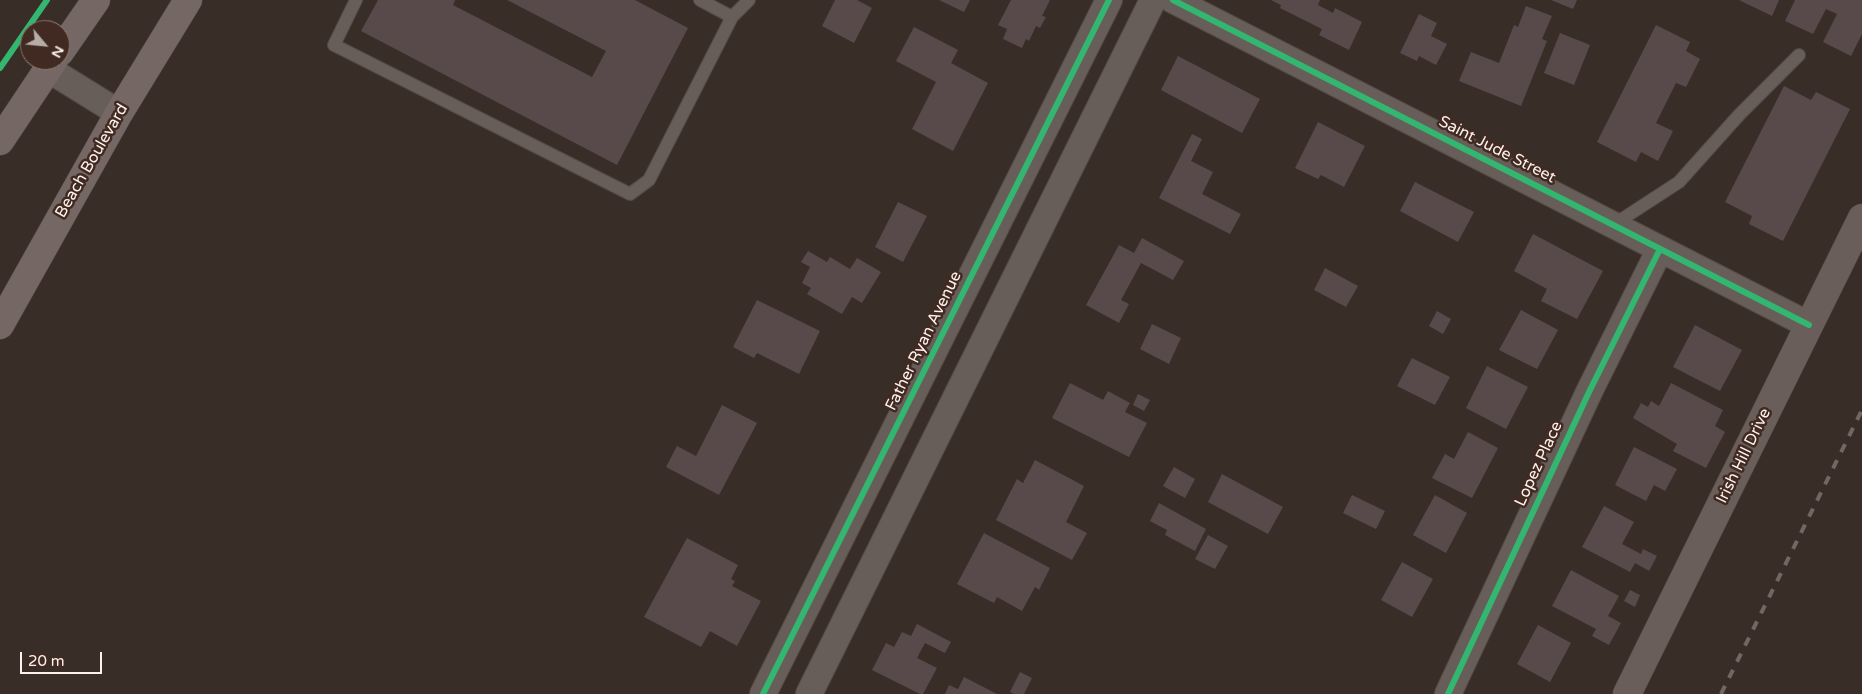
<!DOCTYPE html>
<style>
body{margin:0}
#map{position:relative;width:1862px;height:694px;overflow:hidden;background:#392d28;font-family:"Varela Round",sans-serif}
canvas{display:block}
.north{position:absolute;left:20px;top:20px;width:50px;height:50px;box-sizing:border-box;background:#402a21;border:1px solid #8c7a72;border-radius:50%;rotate:118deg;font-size:14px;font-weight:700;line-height:20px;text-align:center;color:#fdf1ec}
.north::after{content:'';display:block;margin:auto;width:18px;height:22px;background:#b8aca7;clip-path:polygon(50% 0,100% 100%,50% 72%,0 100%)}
.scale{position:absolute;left:20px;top:652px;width:82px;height:22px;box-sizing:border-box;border:2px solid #fdf1ec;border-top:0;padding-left:6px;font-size:15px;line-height:18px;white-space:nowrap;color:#fdf1ec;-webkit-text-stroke:4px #402a21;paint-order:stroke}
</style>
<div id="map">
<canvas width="1862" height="694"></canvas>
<div class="north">N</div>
<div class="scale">20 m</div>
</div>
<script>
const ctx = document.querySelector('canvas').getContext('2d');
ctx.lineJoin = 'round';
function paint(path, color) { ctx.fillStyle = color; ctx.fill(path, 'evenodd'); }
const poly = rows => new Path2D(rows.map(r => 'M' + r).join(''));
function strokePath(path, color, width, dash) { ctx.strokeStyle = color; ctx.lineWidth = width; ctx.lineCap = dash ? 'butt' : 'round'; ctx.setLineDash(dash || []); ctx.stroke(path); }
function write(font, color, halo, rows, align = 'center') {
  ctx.font = font + ' "Varela Round",sans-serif'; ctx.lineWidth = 5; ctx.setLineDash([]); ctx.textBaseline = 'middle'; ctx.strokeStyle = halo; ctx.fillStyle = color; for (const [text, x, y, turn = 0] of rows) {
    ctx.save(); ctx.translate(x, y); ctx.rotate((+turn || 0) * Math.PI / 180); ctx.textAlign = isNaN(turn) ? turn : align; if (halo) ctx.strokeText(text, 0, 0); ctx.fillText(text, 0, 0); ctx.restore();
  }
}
paint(poly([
 [378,0,455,0,453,5,592,77,606,51,507,0,635,0,688,28,617,165,361,31],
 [835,0,857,0,872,8,854,43,822,26],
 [939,0,970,0,964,12],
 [1011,0,1050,0,1042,16,1046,17,1040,28,1036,26,1029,41,1026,39,1022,48,1003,39,1007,29,998,25],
 [1271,0,1320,0,1318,5,1333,13,1335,8,1362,22,1349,50,1319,35,1322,29,1280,8,1281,5],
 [1551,0,1577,0,1573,9],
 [1739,0,1779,0,1772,16],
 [1795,0,1862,0,1862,34,1851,56,1823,42,1837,14,1826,9,1813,34,1785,21],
 [1526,6,1552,16,1542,39,1547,41,1521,106,1459,81,1471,52,1499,63,1514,25,1518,27],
 [1419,14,1437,23,1431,36,1447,44,1436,65,1419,56,1417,61,1400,53],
 [1656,25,1690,42,1686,51,1700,59,1686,87,1676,83,1656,123,1673,131,1658,161,1641,152,1636,162,1597,142],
 [914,27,958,50,951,63,988,83,953,151,912,129,936,82,896,61],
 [1560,33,1590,45,1574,85,1544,73],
 [1178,56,1260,99,1242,133,1161,90],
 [1784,86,1811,100,1816,92,1850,109,1783,241,1749,224,1752,216,1725,202],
 [1318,122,1365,146,1344,187,1321,175,1318,179,1295,168],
 [1192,134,1202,139,1191,161,1213,172,1202,194,1241,214,1230,234,1159,198],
 [1415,182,1474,212,1458,242,1400,211],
 [898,202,927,216,903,262,875,247],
 [1533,234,1603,271,1577,319,1541,301,1547,289,1514,271],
 [1142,238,1184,261,1173,280,1141,263,1121,300,1129,304,1119,323,1086,305,1119,245,1134,253],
 [808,251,827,262,830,257,850,269,857,258,881,272,862,303,852,297,842,314,807,294,811,288,802,283,810,267,801,262],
 [1325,268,1358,286,1346,307,1314,290],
 [757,300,820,331,799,374,757,353,754,358,733,347],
 [1521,310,1558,330,1537,369,1499,350],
 [1437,311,1451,319,1443,334,1429,326],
 [1152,324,1181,338,1169,364,1140,349],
 [1695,325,1742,350,1720,391,1673,367],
 [1412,358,1450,377,1435,405,1397,386],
 [1487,366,1528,387,1506,429,1466,408],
 [1070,383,1103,400,1108,391,1130,403,1125,412,1147,423,1129,457,1052,418],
 [1671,383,1723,410,1715,426,1725,432,1706,468,1673,451,1677,444,1633,418,1641,403,1648,407,1651,401,1659,406],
 [1138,394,1150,400,1144,411,1133,405],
 [722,405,757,423,719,495,666,467,677,446,696,456],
 [1468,432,1498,448,1472,498,1432,478,1445,454,1454,459],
 [1634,447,1677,469,1665,491,1654,485,1646,501,1615,485],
 [1035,460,1084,486,1066,522,1087,533,1072,560,996,520,1017,479,1023,483],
 [1174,467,1195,479,1185,498,1163,486],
 [1222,474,1283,507,1268,534,1208,502],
 [1352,495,1385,511,1376,529,1343,513],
 [1435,495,1467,513,1446,553,1413,535],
 [1159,503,1206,529,1195,551,1165,535,1167,530,1150,521],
 [1604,506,1634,522,1622,544,1641,554,1643,549,1657,556,1649,571,1635,563,1630,572,1582,547],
 [984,533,1050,568,1039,590,1035,587,1022,611,997,597,994,603,957,584],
 [1208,535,1228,546,1215,569,1195,559],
 [687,538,738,565,731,579,735,581,732,586,761,601,737,646,710,631,701,647,644,617],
 [1402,562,1433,579,1412,617,1381,600],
 [1571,570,1619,596,1608,616,1621,623,1609,645,1592,636,1596,629,1552,606],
 [1630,590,1640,595,1635,607,1624,601],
 [917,624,951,642,945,653,925,643,917,658,937,668,923,694,920,694,872,670,886,643,894,647,902,632,911,636],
 [1538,625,1571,643,1550,682,1517,664],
 [1020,672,1032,678,1024,694,1014,694,1010,692],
 [964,677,997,694,945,694,949,685,958,689]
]), '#584a4b');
const service = poly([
 [356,0,334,45,630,194,649,180,732,17,749,0],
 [700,0,732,17],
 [1613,225,1679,182,1739,115,1799,55]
]);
const minor = poly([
 [1173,0,1809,325],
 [48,69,119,113],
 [763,694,1109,0],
 [809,694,1153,0],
 [1448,694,1590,390,1660,249]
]);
const secondary = poly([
 [1627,694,1862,218]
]);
const primary = poly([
 [60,52,96,0],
 [0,141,54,60],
 [0,325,119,113,188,0]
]);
strokePath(service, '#544a46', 14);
strokePath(minor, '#544a46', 28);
strokePath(secondary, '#544a46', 29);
strokePath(primary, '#544a46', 29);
strokePath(service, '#675e5a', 12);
strokePath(minor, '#675e5a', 26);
strokePath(secondary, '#6a5e5a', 28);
strokePath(primary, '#756864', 28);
strokePath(poly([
 [1721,694,1862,410]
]), '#706864', 4, [9, 9]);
strokePath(poly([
 [1173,0,1809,325],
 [0,68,47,0],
 [763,694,1109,0],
 [1448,694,1590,390,1660,249]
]), '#33b770', 6);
write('16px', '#fdf1ec', '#402a21', [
 ["Saint Jude Street",1497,150,27],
 ["Beach Boulevard",92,161,-60],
 ["Father Ryan Avenue",924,341,-64],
 ["Irish Hill Drive",1744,456,-64],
 ["Lopez Place",1539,464,-65]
]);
</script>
